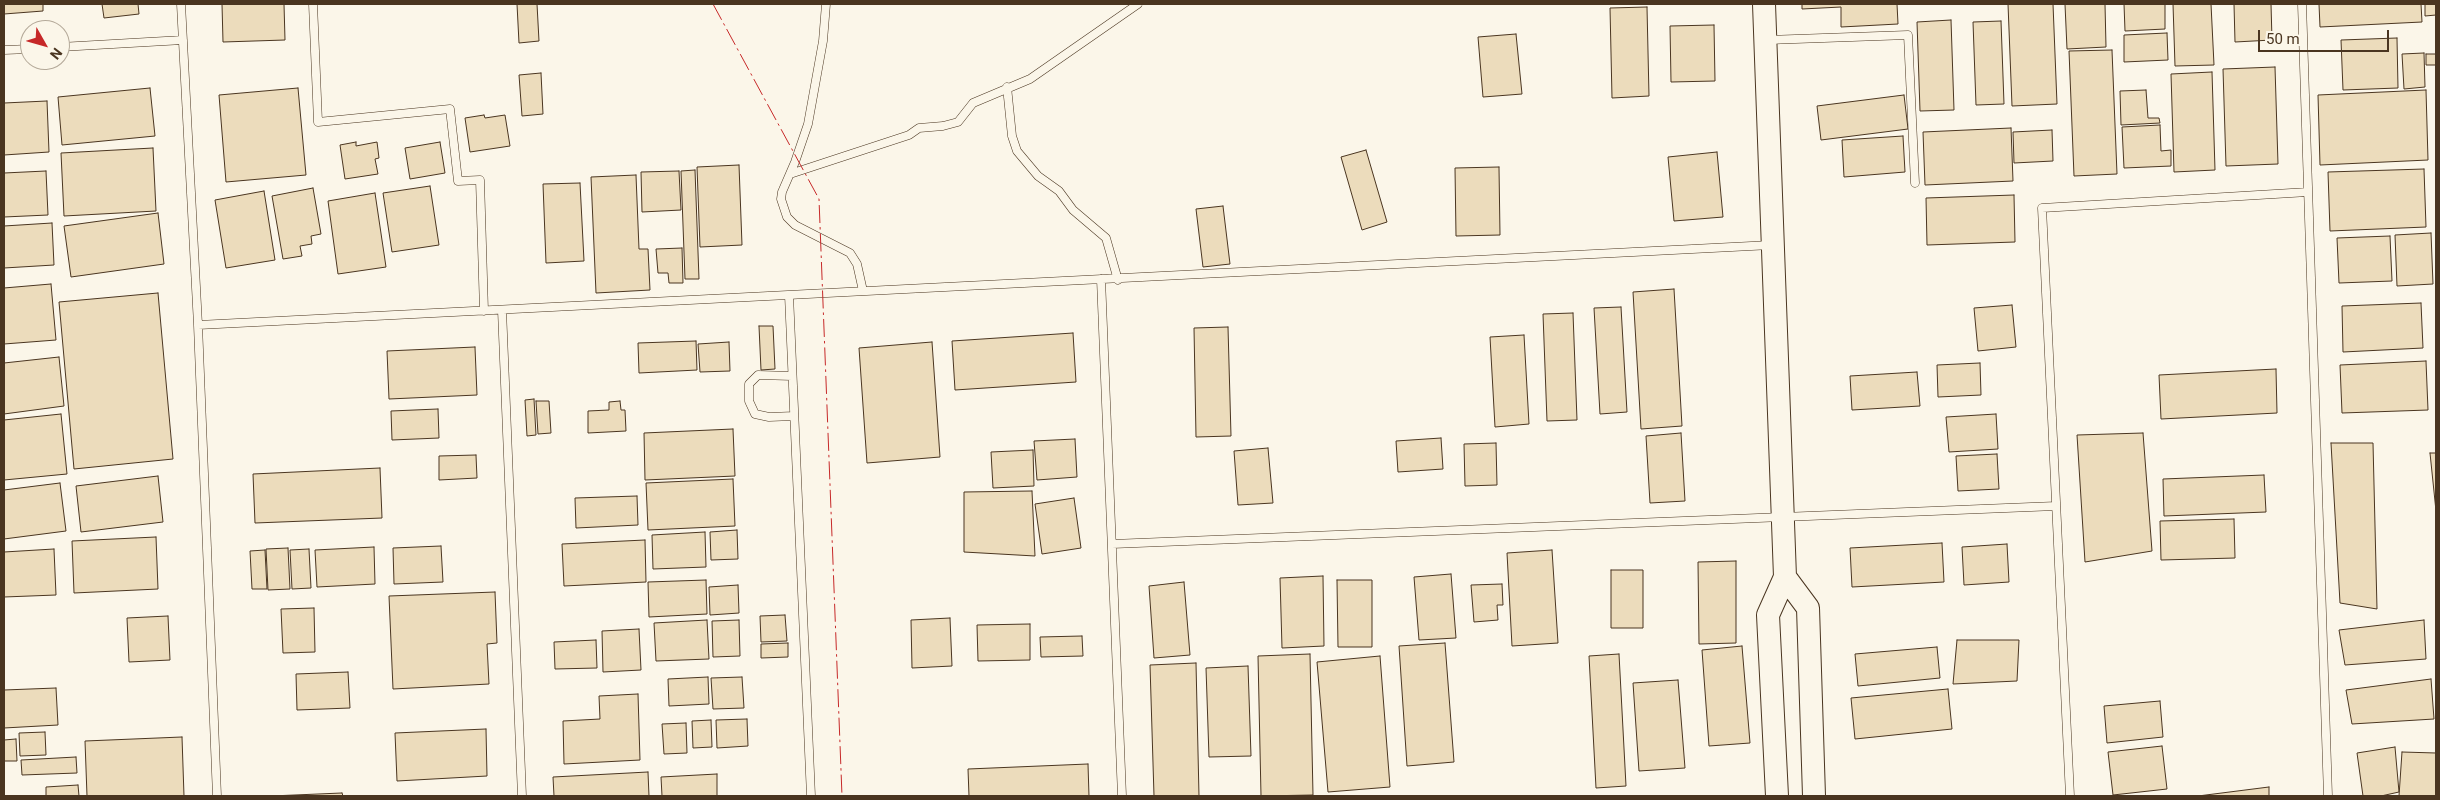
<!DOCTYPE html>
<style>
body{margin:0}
#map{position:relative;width:2440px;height:800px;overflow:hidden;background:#fbf6e9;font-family:Roboto,sans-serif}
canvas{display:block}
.frame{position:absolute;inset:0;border:5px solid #4a3520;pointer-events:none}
.north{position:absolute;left:20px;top:20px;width:50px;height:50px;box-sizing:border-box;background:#fbf6e9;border:1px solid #b4a999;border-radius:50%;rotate:128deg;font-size:14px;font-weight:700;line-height:20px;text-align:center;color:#4a3520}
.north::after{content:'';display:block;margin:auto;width:18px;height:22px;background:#c62828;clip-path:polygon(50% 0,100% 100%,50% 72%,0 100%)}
.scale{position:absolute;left:2258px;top:30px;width:131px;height:22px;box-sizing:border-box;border:2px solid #4a3520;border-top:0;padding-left:6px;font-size:15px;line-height:18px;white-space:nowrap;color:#4a3520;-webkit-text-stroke:4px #fbf6e9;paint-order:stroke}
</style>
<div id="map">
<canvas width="2440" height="800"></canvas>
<div class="frame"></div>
<div class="north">N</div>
<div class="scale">50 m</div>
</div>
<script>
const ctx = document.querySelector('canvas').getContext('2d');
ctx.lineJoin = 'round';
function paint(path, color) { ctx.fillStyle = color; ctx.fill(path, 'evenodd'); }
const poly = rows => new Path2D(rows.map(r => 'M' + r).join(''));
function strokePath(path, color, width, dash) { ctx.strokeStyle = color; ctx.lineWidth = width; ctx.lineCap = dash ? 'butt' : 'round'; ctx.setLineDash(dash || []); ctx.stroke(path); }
const building = poly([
 [4,4,43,4,43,11,4,14,4,4],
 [102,4,138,4,139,14,104,18,102,4],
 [222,4,284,4,285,40,223,42,222,4],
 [517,4,537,4,539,41,519,43,517,4],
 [1802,4,1897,4,1898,24,1841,27,1841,7,1802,9,1802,4],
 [2008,4,2053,4,2057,104,2012,106,2008,4],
 [2065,4,2105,4,2106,47,2067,49,2065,4],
 [2124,4,2165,4,2165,29,2125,31,2124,4],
 [2173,4,2211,4,2214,65,2175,66,2173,4],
 [2234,4,2271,4,2272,40,2235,42,2234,4],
 [2319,4,2421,4,2422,22,2320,27,2319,4],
 [2425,4,2436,4,2436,15,2425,16,2425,4],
 [1647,7,1649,96,1612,98,1610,8,1647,7],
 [1951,20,1954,110,1920,111,1917,22,1951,20],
 [2001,21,2004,104,1976,105,1973,22,2001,21],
 [1714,25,1715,81,1671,82,1670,26,1714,25],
 [2167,33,2168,60,2124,62,2124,35,2167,33],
 [1516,34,1522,94,1483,97,1478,37,1516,34],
 [2397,38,2398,88,2343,90,2341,40,2397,38],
 [2112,50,2117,174,2074,176,2069,51,2112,50],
 [2424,53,2425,87,2404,89,2402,54,2424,53],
 [2426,54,2436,54,2436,65,2426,65,2426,54],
 [2275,67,2278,164,2226,166,2223,69,2275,67],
 [2212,72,2215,170,2174,172,2171,74,2212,72],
 [541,73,543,114,522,116,519,75,541,73],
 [150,88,155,136,62,145,58,97,150,88],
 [298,88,306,175,226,182,219,95,298,88],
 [2146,90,2148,118,2159,118,2160,123,2121,125,2120,91,2146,90],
 [2426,90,2428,160,2320,165,2318,95,2426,90],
 [1904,95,1908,129,1821,140,1817,106,1904,95],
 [47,101,49,152,4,155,4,103,47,101],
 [484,115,485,118,505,115,510,146,470,152,465,118,484,115],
 [2160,125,2161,151,2171,150,2171,166,2124,168,2122,127,2160,125],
 [2011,128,2013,181,1925,185,1923,132,2011,128],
 [2052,130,2053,161,2014,163,2013,132,2052,130],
 [1903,136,1905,172,1844,177,1842,140,1903,136],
 [356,142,356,146,377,142,379,158,375,159,378,174,345,179,340,145,356,142],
 [440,142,445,173,410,179,405,148,440,142],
 [153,148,156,211,64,216,61,153,153,148],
 [1366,150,1387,222,1362,230,1341,157,1366,150],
 [1717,152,1723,217,1674,221,1668,157,1717,152],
 [739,165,742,245,700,247,697,167,739,165],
 [1499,167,1500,235,1456,236,1455,168,1499,167],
 [2424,169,2426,227,2330,231,2328,172,2424,169],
 [695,170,699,279,685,279,681,171,695,170],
 [46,171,48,215,4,217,4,173,46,171],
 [679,171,681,210,642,212,641,172,679,171],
 [636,175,639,249,648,249,650,290,596,293,591,177,636,175],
 [580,183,584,261,546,263,543,184,580,183],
 [430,186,439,245,392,252,383,193,430,186],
 [313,188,321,234,311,236,312,244,300,246,302,256,283,259,272,196,313,188],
 [264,191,275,260,226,268,215,200,264,191],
 [375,193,386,267,338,274,328,201,375,193],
 [2014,195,2015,242,1927,245,1926,198,2014,195],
 [1223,206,1230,264,1203,267,1196,209,1223,206],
 [158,213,164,264,71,277,64,226,158,213],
 [52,223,54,265,4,268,4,226,52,223],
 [2431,233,2433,284,2397,286,2395,235,2431,233],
 [2390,236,2392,281,2339,283,2337,238,2390,236],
 [682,248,683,283,669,283,668,273,658,273,656,249,682,248],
 [51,284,56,340,4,344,4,288,51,284],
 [1674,289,1682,426,1641,429,1633,292,1674,289],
 [158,293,173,459,74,469,59,302,158,293],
 [2421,303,2423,348,2343,352,2342,306,2421,303],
 [2012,305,2016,347,1978,351,1974,308,2012,305],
 [1621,307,1627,412,1600,414,1594,308,1621,307],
 [1573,313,1577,420,1547,421,1543,314,1573,313],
 [759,326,773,326,775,369,761,370,759,326],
 [1228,327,1231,436,1196,437,1194,328,1228,327],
 [1073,333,1076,382,955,390,952,341,1073,333],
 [1524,335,1529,424,1495,427,1490,337,1524,335],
 [696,341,697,370,639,373,638,343,696,341],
 [729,342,730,371,700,372,698,344,729,342],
 [932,342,940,457,867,463,859,348,932,342],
 [475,347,477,395,389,399,387,351,475,347],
 [59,357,64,406,4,414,4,363,59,357],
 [2426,361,2428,410,2342,413,2340,365,2426,361],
 [1980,363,1981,395,1938,397,1937,365,1980,363],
 [2276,369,2277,413,2161,419,2159,375,2276,369],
 [1917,372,1920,406,1852,410,1850,376,1917,372],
 [534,399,536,435,527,436,525,400,534,399],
 [536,401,549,401,551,433,538,434,536,401],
 [620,401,621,410,625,410,626,431,588,433,588,411,609,410,609,402,620,401],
 [438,409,439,438,392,440,391,411,438,409],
 [61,414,67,474,4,480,4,420,61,414],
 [1996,414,1998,449,1949,452,1946,417,1996,414],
 [733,429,735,476,645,480,644,433,733,429],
 [1681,433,1685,501,1650,503,1646,436,1681,433],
 [2143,433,2152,551,2085,562,2077,435,2143,433],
 [1441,438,1443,469,1398,472,1396,441,1441,438],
 [1075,439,1077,477,1037,480,1034,441,1075,439],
 [1496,443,1497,485,1465,486,1464,444,1496,443],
 [2331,443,2373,443,2377,609,2340,603,2331,443],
 [1268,448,1273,503,1238,505,1234,451,1268,448],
 [1033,450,1034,486,993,488,991,452,1033,450],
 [2430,453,2436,453,2436,511,2430,453],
 [1997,454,1999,489,1958,491,1956,456,1997,454],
 [476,455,477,478,439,480,439,456,476,455],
 [380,468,382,518,255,523,253,474,380,468],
 [2264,475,2266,512,2164,516,2163,479,2264,475],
 [158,476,163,522,81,532,76,486,158,476],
 [733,479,735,526,648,530,646,483,733,479],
 [60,483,66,531,4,539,4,490,60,483],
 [1032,491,1035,556,964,552,964,492,1032,491],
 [637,496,638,525,576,528,575,498,637,496],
 [1074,498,1081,548,1042,554,1035,504,1074,498],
 [2234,519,2235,558,2161,560,2160,521,2234,519],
 [737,530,738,559,711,560,710,532,737,530],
 [705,532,706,567,653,569,652,535,705,532],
 [156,537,158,589,74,593,72,541,156,537],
 [645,540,646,582,564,586,562,544,645,540],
 [1942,543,1944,582,1852,587,1850,548,1942,543],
 [2007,544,2009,582,1964,585,1962,547,2007,544],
 [441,546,443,582,394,584,393,548,441,546],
 [374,547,375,584,317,587,315,550,374,547],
 [288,548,290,589,268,590,266,549,288,548],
 [54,549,56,595,4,597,4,552,54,549],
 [309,549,311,588,292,589,290,550,309,549],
 [265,550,267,589,252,589,250,551,265,550],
 [1552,550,1558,643,1512,646,1507,553,1552,550],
 [1736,561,1736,643,1699,644,1698,562,1736,561],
 [1611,570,1643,570,1643,628,1611,628,1611,570],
 [1451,574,1456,638,1419,640,1414,577,1451,574],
 [1323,576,1324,646,1282,648,1280,578,1323,576],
 [706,580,707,614,649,617,648,582,706,580],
 [1337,580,1372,580,1372,647,1338,647,1337,580],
 [1184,582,1190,655,1154,658,1149,586,1184,582],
 [1502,584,1503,605,1497,605,1498,620,1474,622,1471,585,1502,584],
 [738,585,739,613,710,615,709,587,738,585],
 [495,592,497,643,487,644,489,684,393,689,389,596,495,592],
 [314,608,315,652,283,653,281,609,314,608],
 [785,615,787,641,761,642,760,616,785,615],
 [168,616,170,660,129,662,127,618,168,616],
 [950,618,952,666,912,668,911,620,950,618],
 [707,620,709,659,656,661,654,623,707,620],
 [739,620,740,656,713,657,712,621,739,620],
 [2424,620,2426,659,2345,665,2339,630,2424,620],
 [1030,624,1030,660,978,661,977,625,1030,624],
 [639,629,641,670,603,672,602,631,639,629],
 [1082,636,1083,656,1041,657,1040,637,1082,636],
 [596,640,597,668,555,669,554,642,596,640],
 [1957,640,2019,640,2017,681,1953,684,1957,640],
 [788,643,788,657,761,658,761,644,788,643],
 [1445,643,1454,762,1407,766,1399,646,1445,643],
 [1742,646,1750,743,1709,746,1702,650,1742,646],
 [1937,647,1940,678,1858,686,1855,654,1937,647],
 [1310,654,1313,795,1261,796,1258,656,1310,654],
 [1619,654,1626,786,1596,788,1589,656,1619,654],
 [1380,656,1390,787,1328,792,1317,662,1380,656],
 [1196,663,1199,796,1154,796,1150,665,1196,663],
 [1248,666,1251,756,1209,757,1206,668,1248,666],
 [348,672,350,708,297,710,296,674,348,672],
 [708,677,709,704,669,706,668,679,708,677],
 [742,677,744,708,713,709,711,678,742,677],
 [2431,679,2434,719,2352,724,2346,690,2431,679],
 [1678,680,1685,768,1639,771,1633,683,1678,680],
 [56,688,58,725,4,728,4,690,56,688],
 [1948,689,1952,729,1855,739,1851,698,1948,689],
 [638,694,640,760,564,764,563,721,600,719,599,696,638,694],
 [2160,701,2163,737,2107,743,2104,706,2160,701],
 [747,719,748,746,717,748,716,720,747,719],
 [711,720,712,747,693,748,692,721,711,720],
 [686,723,687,753,664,754,662,724,686,723],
 [486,729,487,776,397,781,395,733,486,729],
 [45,732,46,755,20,756,19,733,45,732],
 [182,737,184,796,87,796,85,741,182,737],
 [16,739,17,761,4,761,4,740,16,739],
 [2162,746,2167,789,2113,795,2108,752,2162,746],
 [2395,747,2399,792,2381,796,2363,796,2357,753,2395,747],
 [2402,752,2436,753,2436,796,2399,796,2402,752],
 [76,757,77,773,22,775,21,760,76,757],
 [1088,764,1089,796,969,796,968,769,1088,764],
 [648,772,649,796,554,796,553,777,648,772],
 [717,774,717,796,662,796,661,777,717,774],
 [78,785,79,796,46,796,46,787,78,785],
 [2269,787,2269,796,2198,796,2269,787],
 [342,793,343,796,271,796,342,793]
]);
paint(building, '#ecdcbc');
strokePath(building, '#4a3520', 1);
const lane = poly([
 [181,4,198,325,217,796],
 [313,4,318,122,450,109,458,181,480,180,484,311],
 [826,4,823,41,808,124,795,162,782,192,781,199,787,217,795,225,850,253,857,264,863,291],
 [2302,4,2328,796],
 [1767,40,1908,35,1915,183],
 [60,47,183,40],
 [4,50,30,49],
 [1007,87,1012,136,1017,151,1038,176,1059,191,1073,210,1106,238,1118,280],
 [790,174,909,135,919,128,943,126,958,122,973,103,1030,79,1138,4],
 [1101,279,1122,796],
 [789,295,811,796],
 [502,310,522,796],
 [198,325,1771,245],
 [792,376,758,375,749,384,749,401,755,414,769,417,794,416],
 [1112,544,2056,506],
 [2070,796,2042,208,2308,192]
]);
const secondary = poly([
 [1764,4,1785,577,1768,615,1777,796],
 [1785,577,1808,608,1814,796]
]);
strokePath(lane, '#4a3520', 9);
strokePath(secondary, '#4a3520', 24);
strokePath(lane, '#fbf6e9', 8);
strokePath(secondary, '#fbf6e9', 22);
strokePath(poly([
 [713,4,819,199,842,796]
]), '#c62828', 1, [18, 4, 2.5, 4]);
</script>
